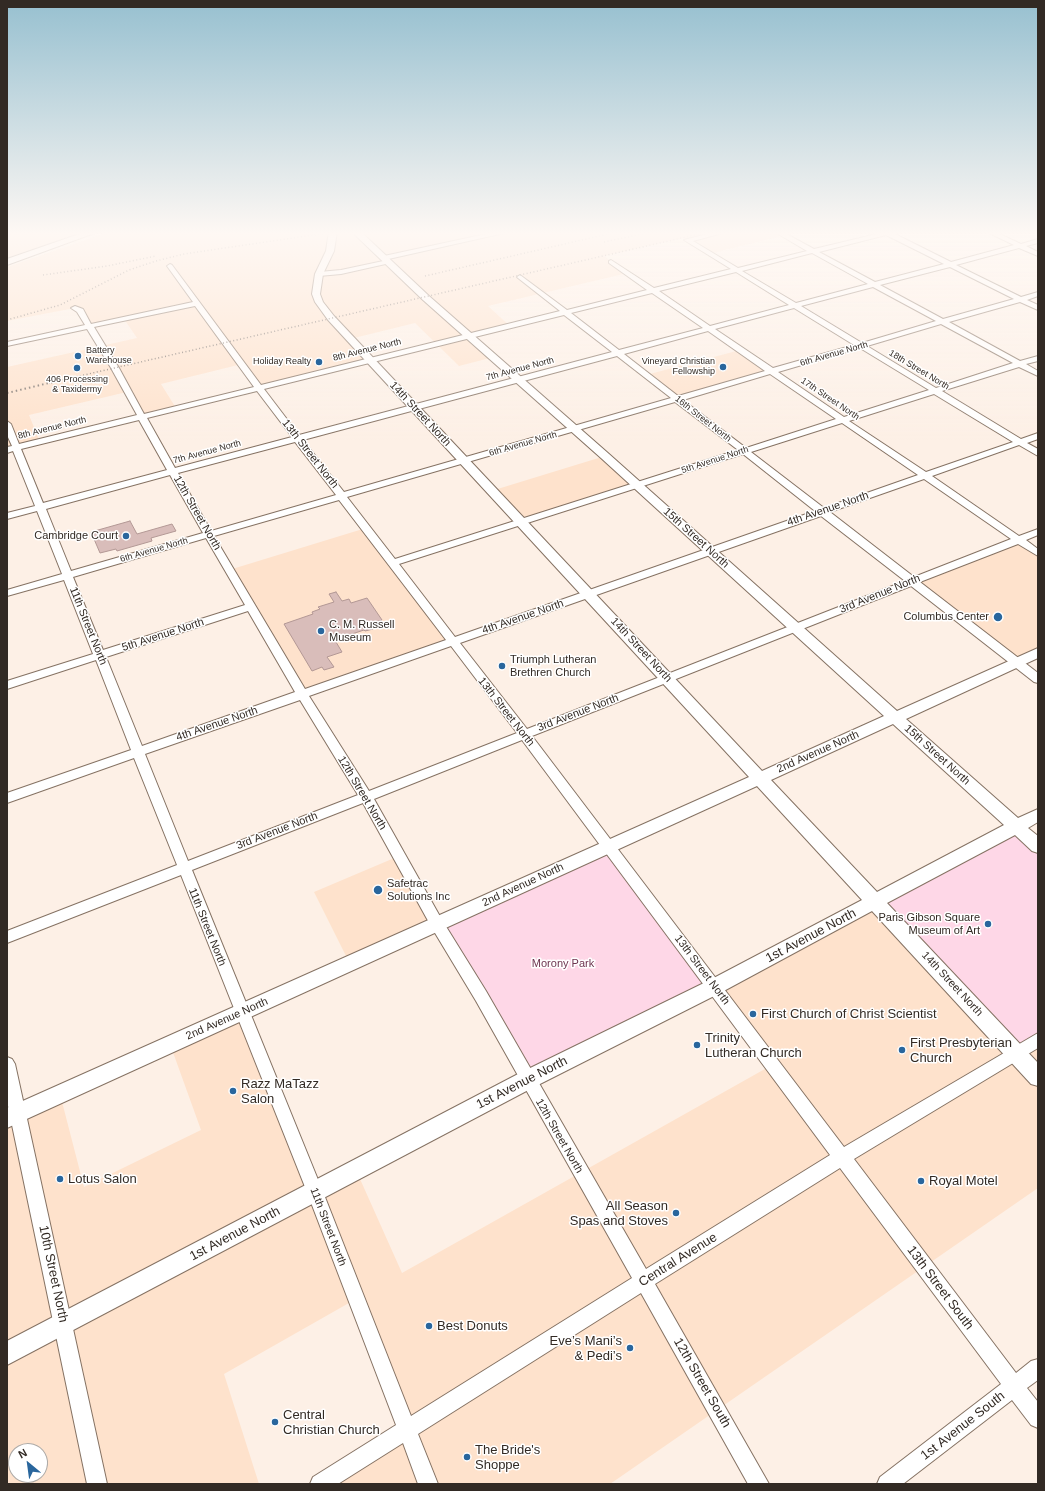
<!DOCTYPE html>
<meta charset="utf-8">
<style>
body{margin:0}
#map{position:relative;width:1045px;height:1491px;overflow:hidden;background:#fdf0e6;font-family:Arial,sans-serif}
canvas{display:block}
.frame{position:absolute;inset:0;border:8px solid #322a24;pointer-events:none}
.north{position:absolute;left:8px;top:1443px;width:40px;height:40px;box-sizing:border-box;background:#fff;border:1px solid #adaaa7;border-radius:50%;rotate:331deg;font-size:11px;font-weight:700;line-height:16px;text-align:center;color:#322a24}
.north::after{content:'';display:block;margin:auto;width:14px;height:18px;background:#29669d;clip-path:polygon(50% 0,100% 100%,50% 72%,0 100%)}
</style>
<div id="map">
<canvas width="1045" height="1491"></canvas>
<div class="frame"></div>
<div class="north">N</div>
</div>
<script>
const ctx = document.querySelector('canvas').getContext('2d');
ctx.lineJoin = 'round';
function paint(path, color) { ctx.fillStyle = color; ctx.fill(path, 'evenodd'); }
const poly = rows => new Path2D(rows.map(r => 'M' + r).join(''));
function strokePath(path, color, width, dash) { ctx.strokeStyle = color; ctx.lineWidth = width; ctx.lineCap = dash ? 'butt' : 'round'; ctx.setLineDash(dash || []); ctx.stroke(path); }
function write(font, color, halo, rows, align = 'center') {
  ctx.font = font + ' Arial,sans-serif'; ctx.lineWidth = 3; ctx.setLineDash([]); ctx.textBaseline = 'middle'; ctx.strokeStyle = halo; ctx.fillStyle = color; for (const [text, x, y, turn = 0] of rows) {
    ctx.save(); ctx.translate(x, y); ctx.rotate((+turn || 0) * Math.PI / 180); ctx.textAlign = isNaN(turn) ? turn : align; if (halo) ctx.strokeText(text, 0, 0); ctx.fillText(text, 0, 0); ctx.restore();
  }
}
paint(poly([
 [7,231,86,231,7,258],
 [111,231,334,232,802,231,709,254,683,238,604,256,628,273,488,306,510,326,471,335,494,357,459,366,415,323,350,339,369,360,259,387,242,364,161,384,176,408,142,417,127,392,29,415,40,442,7,450,7,367,137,338,124,319,90,326,75,308,7,321,7,267],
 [740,350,772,372,677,400,646,375],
 [605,456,638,485,520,522,491,491],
 [366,528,452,642,302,694,229,570],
 [1019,539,1038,553,1038,653,1016,662,912,581],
 [399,856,437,924,350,964,314,892],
 [875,902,1038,1039,1038,1188,610,1484,320,1484,406,1430,356,1299,224,1374,259,1484,7,1484,7,1118,60,1094,84,1187,201,1130,170,1044,242,1012,315,1192,356,1170,402,1273,772,1065,714,987],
 [16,1451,40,1451,40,1475,16,1475]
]), '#fee2cc');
paint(poly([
 [1016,826,1038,846,1038,1039,1015,1053,875,902],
 [608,846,714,987,527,1080,437,924]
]), '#fed7e7');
const building = poly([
 [130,521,137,534,172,524,176,531,151,538,152,541,117,551,116,549,100,553,91,532,130,521],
 [336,592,342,601,349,599,351,603,367,598,382,620,370,624,373,629,365,631,364,630,343,637,344,639,336,642,342,652,327,657,334,667,324,670,322,667,312,671,284,624,313,614,312,612,320,609,318,607,334,602,329,594,336,592]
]);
paint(building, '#d9bdba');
strokePath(building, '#b39895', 1);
const minor = poly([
 [500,231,513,231,384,260,381,258,384,256,500,231],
 [718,231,730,231,693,241,738,268,807,251,773,231,781,231,814,249,881,233,880,231,898,231,893,233,951,262,1014,245,985,231,993,231,1021,244,1038,239,1038,243,1026,246,1038,252,1038,256,1019,248,956,265,1021,297,1038,292,1038,296,1027,300,1038,305,1038,310,1020,302,949,322,1020,361,1038,356,1038,361,1026,364,1038,371,1038,376,1019,367,942,391,1021,439,1038,433,1038,439,1027,443,1038,449,1038,456,1019,445,932,476,1019,536,1038,529,1038,535,1026,540,1038,549,1038,556,1018,544,920,582,1038,673,1038,683,1034,682,911,586,532,736,844,1147,1038,1033,1038,1048,854,1159,1016,1373,1031,1361,1038,1359,1038,1380,1027,1388,1038,1402,1038,1428,1031,1425,1012,1400,903,1484,877,1484,880,1477,1001,1384,840,1168,655,1284,769,1484,748,1484,641,1293,418,1434,438,1484,418,1484,403,1443,338,1484,310,1484,313,1477,396,1425,307,1192,181,875,7,943,7,931,177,865,134,758,7,803,7,793,131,750,96,660,7,689,7,681,93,654,64,580,7,596,7,590,62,574,37,511,7,519,7,513,35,506,13,451,7,453,7,447,12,446,7,435,7,421,11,424,19,444,137,415,111,368,87,329,7,346,7,342,85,325,77,312,71,308,75,306,83,309,91,324,193,302,167,266,170,264,172,265,261,385,560,311,518,278,517,277,520,275,567,310,647,290,609,263,609,261,611,260,654,288,731,269,684,240,718,231],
 [886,235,944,264,875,282,819,252,886,235],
 [812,253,868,284,796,303,742,271,812,253],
 [950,267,1014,299,943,319,880,285,950,267],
 [736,272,789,305,710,326,659,291,736,272],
 [873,287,936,321,862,343,801,306,873,287],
 [652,293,703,328,619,350,571,313,652,293],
 [195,306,254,387,144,414,119,368,94,327,195,306],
 [794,308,854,345,773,368,715,329,794,308],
 [564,315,612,352,299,435,264,389,564,315],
 [941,324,1013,363,936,388,867,346,941,324],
 [708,331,765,371,678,396,624,354,708,331],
 [860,348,929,390,844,417,778,372,860,348],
 [617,356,671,398,344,492,303,440,617,356],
 [770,374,836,419,746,448,683,400,770,374],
 [257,391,292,437,175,468,147,418,257,391],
 [934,394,1013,442,926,472,849,421,934,394],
 [675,402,738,450,395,559,347,497,675,402],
 [139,420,167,470,43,503,21,449,139,420],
 [842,423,918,475,824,508,751,452,842,423],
 [295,442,336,495,211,531,178,473,295,442],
 [743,454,815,511,455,637,399,564,743,454],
 [170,475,203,533,71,571,46,509,170,475],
 [924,479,1011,539,914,577,830,512,924,479],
 [339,500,446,640,305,689,214,536,339,500],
 [821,516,905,581,527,729,460,643,821,516],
 [206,538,245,605,103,650,73,577,206,538],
 [248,611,295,692,142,746,106,657,248,611],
 [451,646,517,733,369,791,309,696,451,646],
 [300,700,358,795,188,861,145,754,300,700],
 [522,740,830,1155,646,1269,486,991,442,920,374,799,522,740],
 [363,803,432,928,476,1001,632,1278,411,1416,323,1192,192,870,363,803],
 [388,260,390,261,390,263,341,274,319,276,316,274,319,272,341,270,388,260],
 [7,1057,12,1059,15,1064,107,1484,87,1484,7,1101,7,1057]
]);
const major = poly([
 [88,231,100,231,7,265,7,259,88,231],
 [329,231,337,231,334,251,323,274,320,294,323,302,334,316,762,771,884,716,601,458,423,300,351,231,360,231,429,296,609,454,897,711,1038,648,1038,658,906,719,1018,818,1038,809,1038,822,1028,828,1038,836,1038,853,1032,851,1015,835,887,903,1038,1063,1038,1086,1031,1084,872,911,720,993,534,1087,7,1365,7,1341,520,1073,708,981,862,900,757,786,7,1128,7,1108,749,777,328,320,315,302,312,294,315,274,326,251,329,231],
 [893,724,1004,825,877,892,771,780,893,724]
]);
strokePath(minor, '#857263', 2);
strokePath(major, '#857263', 2);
paint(minor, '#fff');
paint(major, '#fff');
strokePath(poly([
 [604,242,656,231],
 [43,275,107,266,156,256],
 [425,276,621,231],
 [7,320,60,305,129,270,156,261,184,254,340,231],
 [49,383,712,231]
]), '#817770', 1.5, [1, 2.5]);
strokePath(poly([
 [7,393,53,382]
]), '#817770', 2, [1.5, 3]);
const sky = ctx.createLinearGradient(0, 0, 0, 440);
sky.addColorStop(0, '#97c0d0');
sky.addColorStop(0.53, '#fef8f4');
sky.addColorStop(1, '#fef8f400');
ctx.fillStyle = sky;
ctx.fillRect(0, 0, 1045, 440);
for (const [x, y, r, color] of [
 [78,356,4,"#29669d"],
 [319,362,4,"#29669d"],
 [723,367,4,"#29669d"],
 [77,368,4,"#29669d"],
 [126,536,4,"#29669d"],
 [998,617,5,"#29669d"],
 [321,631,4,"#29669d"],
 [502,666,4,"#29669d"],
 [378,890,5,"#29669d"],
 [988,924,4,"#29669d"],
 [753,1014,4,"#29669d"],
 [697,1045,4,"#29669d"],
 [902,1050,4,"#29669d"],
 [233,1091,4,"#29669d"],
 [60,1179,4,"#29669d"],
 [921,1181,4,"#29669d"],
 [676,1213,4,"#29669d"],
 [429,1326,4,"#29669d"],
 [630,1348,4,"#29669d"],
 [275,1422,4,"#29669d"],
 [467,1457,4,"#29669d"]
]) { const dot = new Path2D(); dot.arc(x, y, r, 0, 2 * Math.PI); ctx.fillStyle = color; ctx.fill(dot); strokePath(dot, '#fff', 1.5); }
write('9px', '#322a24', '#fff', [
 ["8th Avenue North",367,350,-14],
 ["6th Avenue North",834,354,-16],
 ["7th Avenue North",520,369,-15],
 ["18th Street North",919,370,31],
 ["17th Street North",830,399,34],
 ["16th Street North",703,419,38],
 ["8th Avenue North",52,428,-14],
 ["6th Avenue North",523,444,-16],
 ["7th Avenue North",207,452,-15],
 ["5th Avenue North",715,460,-18],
 ["6th Avenue North",154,550,-16]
]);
write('9px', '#322a24', '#fff', [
 ["Battery",86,351,"left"],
 ["Warehouse",86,361,"left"],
 ["Holiday Realty",311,362],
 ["Vineyard Christian",715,362],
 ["Fellowship",715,372],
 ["406 Processing",77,380,"center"],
 ["& Taxidermy",77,390,"center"]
], 'right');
write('11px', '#322a24', '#fff', [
 ["14th Street North",420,414,47],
 ["13th Street North",310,454,52],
 ["4th Avenue North",828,509,-19],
 ["12th Street North",197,513,60],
 ["15th Street North",696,538,42],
 ["3rd Avenue North",880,594,-22],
 ["4th Avenue North",523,617,-19],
 ["11th Street North",88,626,68],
 ["5th Avenue North",163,635,-18],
 ["14th Street North",641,650,47],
 ["13th Street North",506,712,52],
 ["3rd Avenue North",578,713,-21],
 ["4th Avenue North",217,724,-19],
 ["2nd Avenue North",818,752,-24],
 ["15th Street North",937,755,42],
 ["12th Street North",362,793,59],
 ["3rd Avenue North",277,831,-21],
 ["2nd Avenue North",523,885,-25],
 ["11th Street North",207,927,68],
 ["13th Street North",702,970,53],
 ["14th Street North",952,984,47],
 ["2nd Avenue North",227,1019,-24],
 ["12th Street North",559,1136,60],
 ["11th Street North",328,1227,69]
]);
write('11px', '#322a24', '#fff', [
 ["Cambridge Court",118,536],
 ["Columbus Center",989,617],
 ["C. M. Russell",329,625,"left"],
 ["Museum",329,638,"left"],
 ["Triumph Lutheran",510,660,"left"],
 ["Brethren Church",510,673,"left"],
 ["Safetrac",387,884,"left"],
 ["Solutions Inc",387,897,"left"],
 ["Paris Gibson Square",980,918],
 ["Museum of Art",980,931]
], 'right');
write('11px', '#6e3550', '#fff', [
 ["Morony Park",563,964]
]);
write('13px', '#322a24', '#fff', [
 ["1st Avenue North",811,936,-28],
 ["1st Avenue North",522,1083,-27],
 ["1st Avenue North",235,1234,-28],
 ["Central Avenue",678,1260,-32],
 ["10th Street North",53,1274,78],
 ["13th Street South",940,1288,53],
 ["12th Street South",702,1383,60],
 ["1st Avenue South",963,1426,-38]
]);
write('13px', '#322a24', '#fff', [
 ["First Church of Christ Scientist",761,1014],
 ["Trinity",705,1038],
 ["Lutheran Church",705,1053],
 ["First Presbyterian",910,1043],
 ["Church",910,1058],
 ["Razz MaTazz",241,1084],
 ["Salon",241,1099],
 ["Lotus Salon",68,1179],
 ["Royal Motel",929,1181],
 ["All Season",668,1206,"right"],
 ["Spas and Stoves",668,1221,"right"],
 ["Best Donuts",437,1326],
 ["Eve’s Mani’s",622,1341,"right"],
 ["& Pedi’s",622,1356,"right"],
 ["Central",283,1415],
 ["Christian Church",283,1430],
 ["The Bride's",475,1450],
 ["Shoppe",475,1465]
], 'left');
</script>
